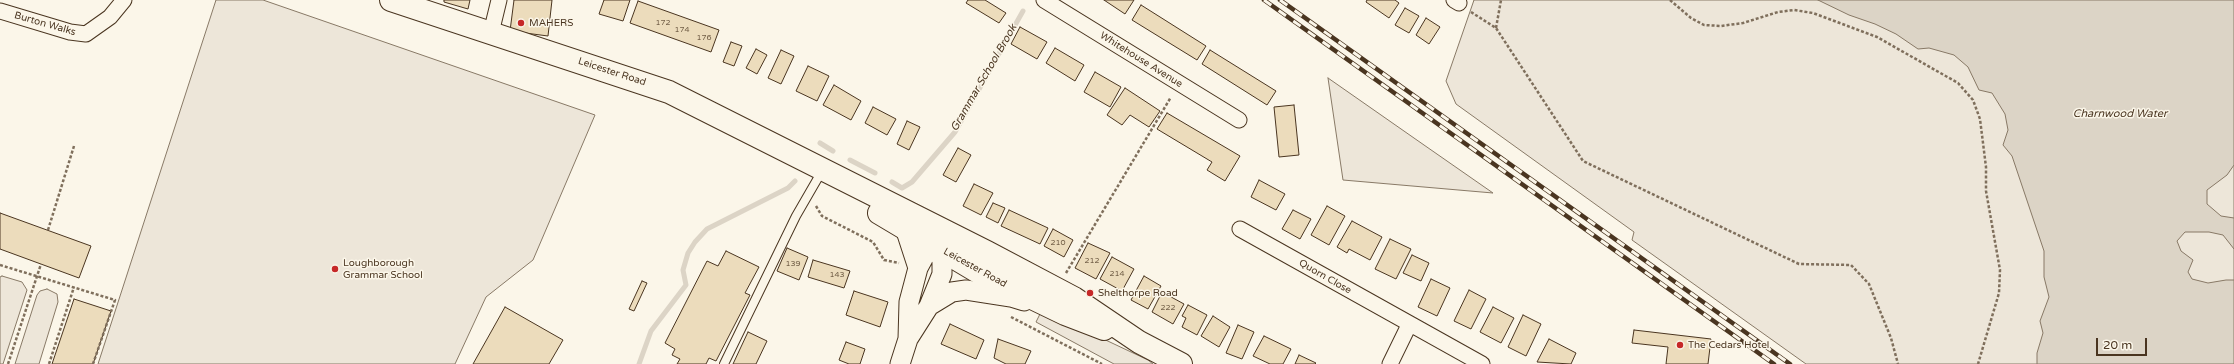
<!DOCTYPE html>
<style>
body{margin:0}
#map{position:relative;width:2234px;height:364px;overflow:hidden;background:#fbf6e9;font-family:"Varela Round",sans-serif}
canvas{display:block}
.scale{position:absolute;left:2096px;top:338px;width:51px;height:18px;box-sizing:border-box;border:2px solid #4a3520;border-top:0;padding-left:5px;font-size:12px;line-height:14px;white-space:nowrap;color:#4a3520;-webkit-text-stroke:3px #fbf6e9;paint-order:stroke}
</style>
<div id="map">
<canvas width="2234" height="364"></canvas>
<div class="scale">20 m</div>
</div>
<script>
const ctx = document.querySelector('canvas').getContext('2d');
ctx.lineJoin = 'round';
function paint(path, color) { ctx.fillStyle = color; ctx.fill(path, 'evenodd'); }
const poly = rows => new Path2D(rows.map(r => 'M' + r).join(''));
function strokePath(path, color, width, dash) { ctx.strokeStyle = color; ctx.lineWidth = width; ctx.lineCap = dash ? 'butt' : 'round'; ctx.setLineDash(dash || []); ctx.stroke(path); }
function write(font, color, halo, rows, align = 'center') {
  ctx.font = font + ' "Varela Round",sans-serif'; ctx.lineWidth = 3; ctx.setLineDash([]); ctx.textBaseline = 'middle'; ctx.strokeStyle = halo; ctx.fillStyle = color; for (const [text, x, y, turn = 0] of rows) {
    ctx.save(); ctx.translate(x, y); ctx.rotate((+turn || 0) * Math.PI / 180); ctx.textAlign = isNaN(turn) ? turn : align; if (halo) ctx.strokeText(text, 0, 0); ctx.fillText(text, 0, 0); ctx.restore();
  }
}
const green = poly([
 [216,0,263,0,595,115,533,260,486,297,455,364,98,364,216,0],
 [1474,0,2234,0,2234,364,1806,364,1632,240,1634,232,1456,104,1446,81,1474,0],
 [1328,78,1424,145,1493,193,1343,180,1328,78],
 [2,276,22,282,27,290,3,364,0,364,0,277,2,276],
 [47,289,57,294,58,302,39,364,15,364,37,295,40,291,47,289],
 [1042,310,1148,360,1153,364,1114,364,1036,322,1042,310]
]);
paint(green, '#ede6d9');
strokePath(green, '#887966', 1);
const water = poly([
 [1818,0,2234,0,2234,165,2227,175,2207,190,2207,204,2221,216,2234,218,2234,249,2223,235,2209,232,2185,232,2177,241,2181,251,2193,260,2188,272,2192,279,2208,283,2226,280,2234,280,2234,364,2037,364,2037,353,2043,333,2040,321,2049,297,2044,277,2044,251,2012,156,2003,145,2008,130,2005,114,1992,93,1979,90,1968,67,1954,55,1929,48,1918,49,1896,34,1875,24,1849,15,1818,0]
]);
paint(water, '#dcd4c6');
strokePath(water, '#887966', 1);
strokePath(poly([
 [820,143,833,151],
 [850,160,875,173],
 [892,182,902,188,912,182,955,132,1023,11],
 [639,364,651,331,686,285,683,270,688,253,695,242,707,229,788,188,795,181]
]), '#dcd4c6', 5);
const building = poly([
 [444,0,470,0,468,9,444,2,444,0],
 [514,0,552,0,548,36,510,31,514,0],
 [604,0,630,0,623,21,599,14,604,0],
 [968,0,985,0,1006,13,999,23,966,3,968,0],
 [1104,0,1134,0,1125,14,1104,0],
 [1367,0,1395,0,1399,3,1389,18,1366,2,1367,0],
 [638,1,719,30,711,52,630,23,638,1],
 [1141,5,1206,46,1197,60,1132,20,1141,5],
 [1405,8,1419,16,1409,33,1395,25,1405,8],
 [1426,18,1440,27,1429,44,1416,35,1426,18],
 [1020,27,1047,42,1037,59,1011,44,1020,27],
 [731,42,742,46,734,66,723,62,731,42],
 [1055,48,1084,65,1075,81,1046,63,1055,48],
 [756,49,767,55,757,74,746,68,756,49],
 [781,50,794,56,781,84,768,78,781,50],
 [1210,50,1276,91,1267,105,1202,64,1210,50],
 [808,66,829,76,817,101,796,91,808,66],
 [1095,72,1121,87,1110,107,1084,92,1095,72],
 [834,85,861,101,851,120,823,105,834,85],
 [1125,88,1160,111,1149,127,1130,115,1122,125,1107,115,1125,88],
 [1294,105,1299,155,1279,157,1274,107,1294,105],
 [873,107,896,119,887,135,865,123,873,107],
 [1167,113,1240,156,1225,181,1207,170,1212,162,1157,129,1167,113],
 [907,121,920,127,909,150,897,144,907,121],
 [958,148,971,155,956,182,943,175,958,148],
 [1259,180,1285,194,1276,210,1251,197,1259,180],
 [974,184,993,193,981,215,963,206,974,184],
 [993,203,1005,208,998,223,986,217,993,203],
 [1327,206,1345,216,1329,245,1311,235,1327,206],
 [1009,210,1048,228,1040,244,1001,226,1009,210],
 [1293,210,1311,219,1300,239,1282,229,1293,210],
 [0,213,91,246,79,278,0,249,0,213],
 [1352,221,1382,237,1370,260,1349,249,1347,253,1337,247,1352,221],
 [1053,229,1073,240,1064,257,1044,246,1053,229],
 [1390,239,1411,249,1396,279,1375,269,1390,239],
 [1088,243,1110,253,1096,279,1075,268,1088,243],
 [787,248,808,257,799,280,777,271,787,248],
 [726,251,759,267,745,293,750,295,716,361,709,358,706,364,677,364,680,359,672,355,675,349,665,343,707,261,718,266,726,251],
 [1412,255,1429,263,1421,281,1403,273,1412,255],
 [1112,257,1134,269,1122,291,1100,279,1112,257],
 [813,260,850,271,844,288,808,277,813,260],
 [1144,276,1161,286,1148,309,1131,300,1144,276],
 [1431,279,1450,288,1437,316,1418,307,1431,279],
 [642,281,647,283,634,311,629,309,642,281],
 [1469,290,1486,299,1471,329,1454,321,1469,290],
 [854,291,888,302,880,327,846,315,854,291],
 [1162,292,1184,304,1173,324,1152,312,1162,292],
 [74,299,111,311,93,364,52,364,74,299],
 [1188,305,1207,315,1197,335,1182,327,1186,318,1182,316,1188,305],
 [505,307,563,340,549,364,473,364,505,307],
 [1493,307,1514,318,1501,343,1480,332,1493,307],
 [1523,315,1541,324,1526,356,1508,347,1523,315],
 [1213,316,1230,327,1219,347,1201,336,1213,316],
 [950,324,984,340,976,359,941,344,950,324],
 [1238,325,1254,332,1242,359,1226,353,1238,325],
 [1634,330,1711,339,1708,364,1666,364,1668,347,1632,343,1634,330],
 [748,332,767,341,756,364,733,364,748,332],
 [1264,336,1291,349,1283,364,1270,364,1253,356,1264,336],
 [998,339,1031,351,1025,364,1006,364,994,358,998,339],
 [1549,339,1576,353,1571,364,1537,362,1549,339],
 [846,342,865,349,860,364,849,364,839,360,846,342],
 [1299,355,1316,363,1315,364,1295,364,1299,355]
]);
paint(building, '#ecdcbc');
strokePath(building, '#4a3520', 1);
const service = poly([
 [724,364,796,216,822,171]
]);
const minor = poly([
 [1044,0,1239,120],
 [1454,0,1459,3],
 [0,11,70,32,86,34,110,17,124,0],
 [491,33,499,0],
 [1240,229,1482,364],
 [1390,364,1409,325]
]);
const tertiary = poly([
 [905,228,918,268],
 [929,306,952,292,966,290,1011,297,1024,301],
 [908,339,909,302,918,268,926,253,945,240],
 [900,364,908,339,929,306,942,274,942,260,932,241]
]);
const trunk = poly([
 [391,0,669,92,987,252,1074,298,1139,342,1181,364],
 [879,213,978,272,1065,314,1104,329]
]);
strokePath(service, '#4a3520', 10);
strokePath(minor, '#4a3520', 17);
strokePath(tertiary, '#4a3520', 21);
strokePath(trunk, '#4a3520', 24);
strokePath(poly([
 [1670,0,1691,18,1704,25,1721,26,1743,23,1778,12,1794,10,1813,13,1877,37,1958,83,1973,100,1980,119,1986,167,1986,191,2000,270,1999,293,1978,364],
 [1471,12,1496,28,1583,161,1799,264,1851,265,1869,284,1891,338,1898,364],
 [1496,28,1501,0],
 [816,206,822,216,873,242,884,260,899,263],
 [48,230,74,146],
 [0,265,115,300,93,364],
 [1066,273,1171,97],
 [1011,317,1102,364],
 [8,364,41,264],
 [49,364,74,287]
]), '#7f6f5c', 2.5, [3, 2]);
strokePath(service, '#fbf6e9', 8);
strokePath(minor, '#fbf6e9', 15);
strokePath(tertiary, '#fbf6e9', 19);
strokePath(trunk, '#fbf6e9', 22);
const rail = poly([
 [1264,0,1774,364],
 [1280,0,1790,364]
]);
strokePath(rail, '#4a3520', 4.5);
strokePath(rail, '#fbf6e9', 3, [9]);
for (const [x, y, r, color] of [
 [521,23,4,"#c62828"],
 [335,269,4,"#c62828"],
 [1090,293,4,"#c62828"],
 [1680,345,4,"#c62828"]
]) { const dot = new Path2D(); dot.arc(x, y, r, 0, 2 * Math.PI); ctx.fillStyle = color; ctx.fill(dot); strokePath(dot, '#fbf6e9', 1.5); }
write('8px', '#725f47', null, [
 ["172",663,23],
 ["174",682,30],
 ["176",704,38],
 ["210",1058,243],
 ["212",1092,261],
 ["139",793,264],
 ["214",1117,274],
 ["143",837,275],
 ["222",1168,308]
]);
write('10px', '#4a3520', '#fbf6e9', [
 ["MAHERS",529,23],
 ["Loughborough",343,263],
 ["Grammar School",343,275],
 ["Shelthorpe Road",1098,293],
 ["The Cedars Hotel",1688,345]
], 'left');
write('10px', '#4a3520', '#fbf6e9', [
 ["Burton Walks",45,24,16],
 ["Whitehouse Avenue",1141,60,32],
 ["Leicester Road",612,72,18],
 ["Leicester Road",975,268,29],
 ["Quorn Close",1325,277,30]
]);
write('italic 11px', '#4a3520', '#fbf6e9', [
 ["Grammar School Brook",984,78,-60],
 ["Charnwood Water",2120,114]
]);
</script>
